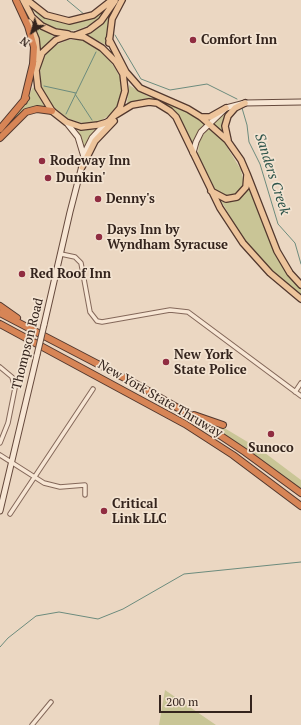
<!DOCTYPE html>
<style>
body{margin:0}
#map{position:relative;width:301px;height:725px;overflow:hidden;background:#ebd7c2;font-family:"PT Serif",serif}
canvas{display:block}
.north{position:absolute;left:12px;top:12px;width:40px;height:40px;-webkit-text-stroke:3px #f3e3d1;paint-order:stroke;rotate:217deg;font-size:11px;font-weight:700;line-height:16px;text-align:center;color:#34241d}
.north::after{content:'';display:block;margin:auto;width:14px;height:18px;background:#34241d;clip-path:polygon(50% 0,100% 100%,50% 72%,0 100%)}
.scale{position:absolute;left:159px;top:695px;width:93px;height:18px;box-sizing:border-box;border:2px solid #34241d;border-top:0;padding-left:5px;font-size:12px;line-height:14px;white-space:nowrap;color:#34241d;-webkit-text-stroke:3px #f3e3d1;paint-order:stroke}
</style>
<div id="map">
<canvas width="301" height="725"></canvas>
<div class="north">N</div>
<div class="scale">200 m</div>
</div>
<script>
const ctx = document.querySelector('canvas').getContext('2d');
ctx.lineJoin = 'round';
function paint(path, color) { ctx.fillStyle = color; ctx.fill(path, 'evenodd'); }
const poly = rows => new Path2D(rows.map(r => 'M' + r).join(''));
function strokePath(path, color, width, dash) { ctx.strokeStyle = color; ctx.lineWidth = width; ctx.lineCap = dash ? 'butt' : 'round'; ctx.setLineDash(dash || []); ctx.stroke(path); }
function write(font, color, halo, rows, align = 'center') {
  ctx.font = font + ' "PT Serif",serif'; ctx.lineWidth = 3.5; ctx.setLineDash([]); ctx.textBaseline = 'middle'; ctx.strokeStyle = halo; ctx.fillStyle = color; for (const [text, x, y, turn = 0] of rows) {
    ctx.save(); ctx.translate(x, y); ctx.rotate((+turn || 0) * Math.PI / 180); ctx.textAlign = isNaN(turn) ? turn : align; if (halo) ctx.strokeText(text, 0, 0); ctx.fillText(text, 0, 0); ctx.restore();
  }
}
paint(poly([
 [31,8,50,20,71,23,89,19,106,10,97,21,90,25,77,30,66,31,46,25],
 [28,13,37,24,54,37,39,52,36,32,26,15],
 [109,14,111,15,107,30,106,45,85,34,95,29],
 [68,40,82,40,100,50,113,65,120,77,122,89,119,103,111,114,99,122,86,124,66,118,51,104,41,86,40,67,46,54,56,45],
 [129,85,147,96,182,109,205,124,196,136,193,146,181,120,167,105,146,99,127,103],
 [33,87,45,107,31,107,25,109,4,129,26,102],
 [231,108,224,122,222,131,212,123,221,114],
 [97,129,85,147,78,131],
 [207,130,213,130,224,142,241,170,244,184,236,195,227,197,216,191,198,154,199,141],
 [248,184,272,247,285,271,301,289,301,296,276,275,244,240,220,199,230,201],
 [207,423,226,429,261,450,301,480,301,490,261,459],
 [165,690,216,725,159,725]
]), '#c9c596');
strokePath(poly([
 [67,0,85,15],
 [115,35,141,79,170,90,207,84,237,99],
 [44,86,76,93],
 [75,94,92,120],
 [242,108,247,125,249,142,260,164,278,224,295,243,301,264],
 [66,114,96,52],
 [0,647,8,638,36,616,59,612,98,619,123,609,184,574,301,562]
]), '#6c8b7d', 1);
const street = poly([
 [61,254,75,257,81,263,90,312,97,321,102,322,170,310,188,312,301,396],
 [0,367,12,377,15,388,8,423,0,443],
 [295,392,301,383],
 [0,455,44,483,60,487,85,485,85,495],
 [10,514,93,389],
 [32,725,51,702]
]);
const secondary = poly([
 [66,122,78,137,84,157],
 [193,153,196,142,201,132,226,108,245,103,301,102],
 [44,325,70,212,86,150,92,138,107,122],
 [0,511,37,355]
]);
const primary = poly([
 [23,0,32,17,42,26,55,32,68,34],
 [27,0,46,15,69,21,93,15,112,0],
 [29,22,36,39,38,59],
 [70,35,84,37,102,48,116,62,123,74,125,91,120,108,108,122,98,125,81,127,66,122,52,111,38,88,36,70,42,53,56,40,70,35],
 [76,35,89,30,101,21,115,1],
 [109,39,126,72,140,88,188,109,201,117,227,140,241,160,247,174,277,251,290,273,301,285],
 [109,43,112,19,122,0],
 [114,116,132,105,149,102,157,103,170,111,176,117,220,208,243,243,270,273,301,299],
 [201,117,210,117,226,108],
 [228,140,225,126,228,116,235,108,245,103],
 [82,167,95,141,114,121],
 [211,191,226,199,237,197,246,187,247,175]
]);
const highway = poly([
 [16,0,28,26,34,47,33,64,24,101],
 [0,129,26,98],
 [0,138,26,112,37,109,52,111],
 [0,306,17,318],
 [0,313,136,384,185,412,245,452,301,493],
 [0,324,185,424,233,455,301,506],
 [194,415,223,425]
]);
strokePath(street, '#84685a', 5.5);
strokePath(secondary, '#664a3d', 7);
strokePath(primary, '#52382e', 8);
strokePath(highway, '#52382e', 8);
strokePath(street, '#f7e6d4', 3.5);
strokePath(secondary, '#f7e6d4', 5);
strokePath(primary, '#edc49b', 5.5);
strokePath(highway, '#d78556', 6);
const secondaryBridge = poly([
 [37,355,44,325]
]);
strokePath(secondaryBridge, '#664a3d', 7, []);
strokePath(secondaryBridge, '#f7e6d4', 5);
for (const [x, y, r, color] of [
 [193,40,4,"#902d41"],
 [42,161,4,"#902d41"],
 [48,178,4,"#902d41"],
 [98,199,4,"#902d41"],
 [99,237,4,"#902d41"],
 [22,274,4,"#902d41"],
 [166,362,4,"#902d41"],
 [271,434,4,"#902d41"],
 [104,511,4,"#902d41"]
]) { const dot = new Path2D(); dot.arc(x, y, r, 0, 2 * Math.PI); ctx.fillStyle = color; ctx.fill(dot); strokePath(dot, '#f3e3d1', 1.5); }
write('bold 13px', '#34241d', '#f3e3d1', [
 ["Comfort Inn",201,40],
 ["Rodeway Inn",50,161],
 ["Dunkin'",56,178],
 ["Denny's",106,199],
 ["Days Inn by",107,230],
 ["Wyndham Syracuse",107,245],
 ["Red Roof Inn",30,274],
 ["New York",174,355],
 ["State Police",174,370],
 ["Sunoco",271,448,"center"],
 ["Critical",112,504],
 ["Link LLC",112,519]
], 'left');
write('13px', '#34241d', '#f3e3d1', [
 ["Thompson Road",28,344,-76],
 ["New York State Thruway",160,399,30]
]);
write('italic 14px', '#2d544a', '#f3e3d1', [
 ["Sanders Creek",272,174,72]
]);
</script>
